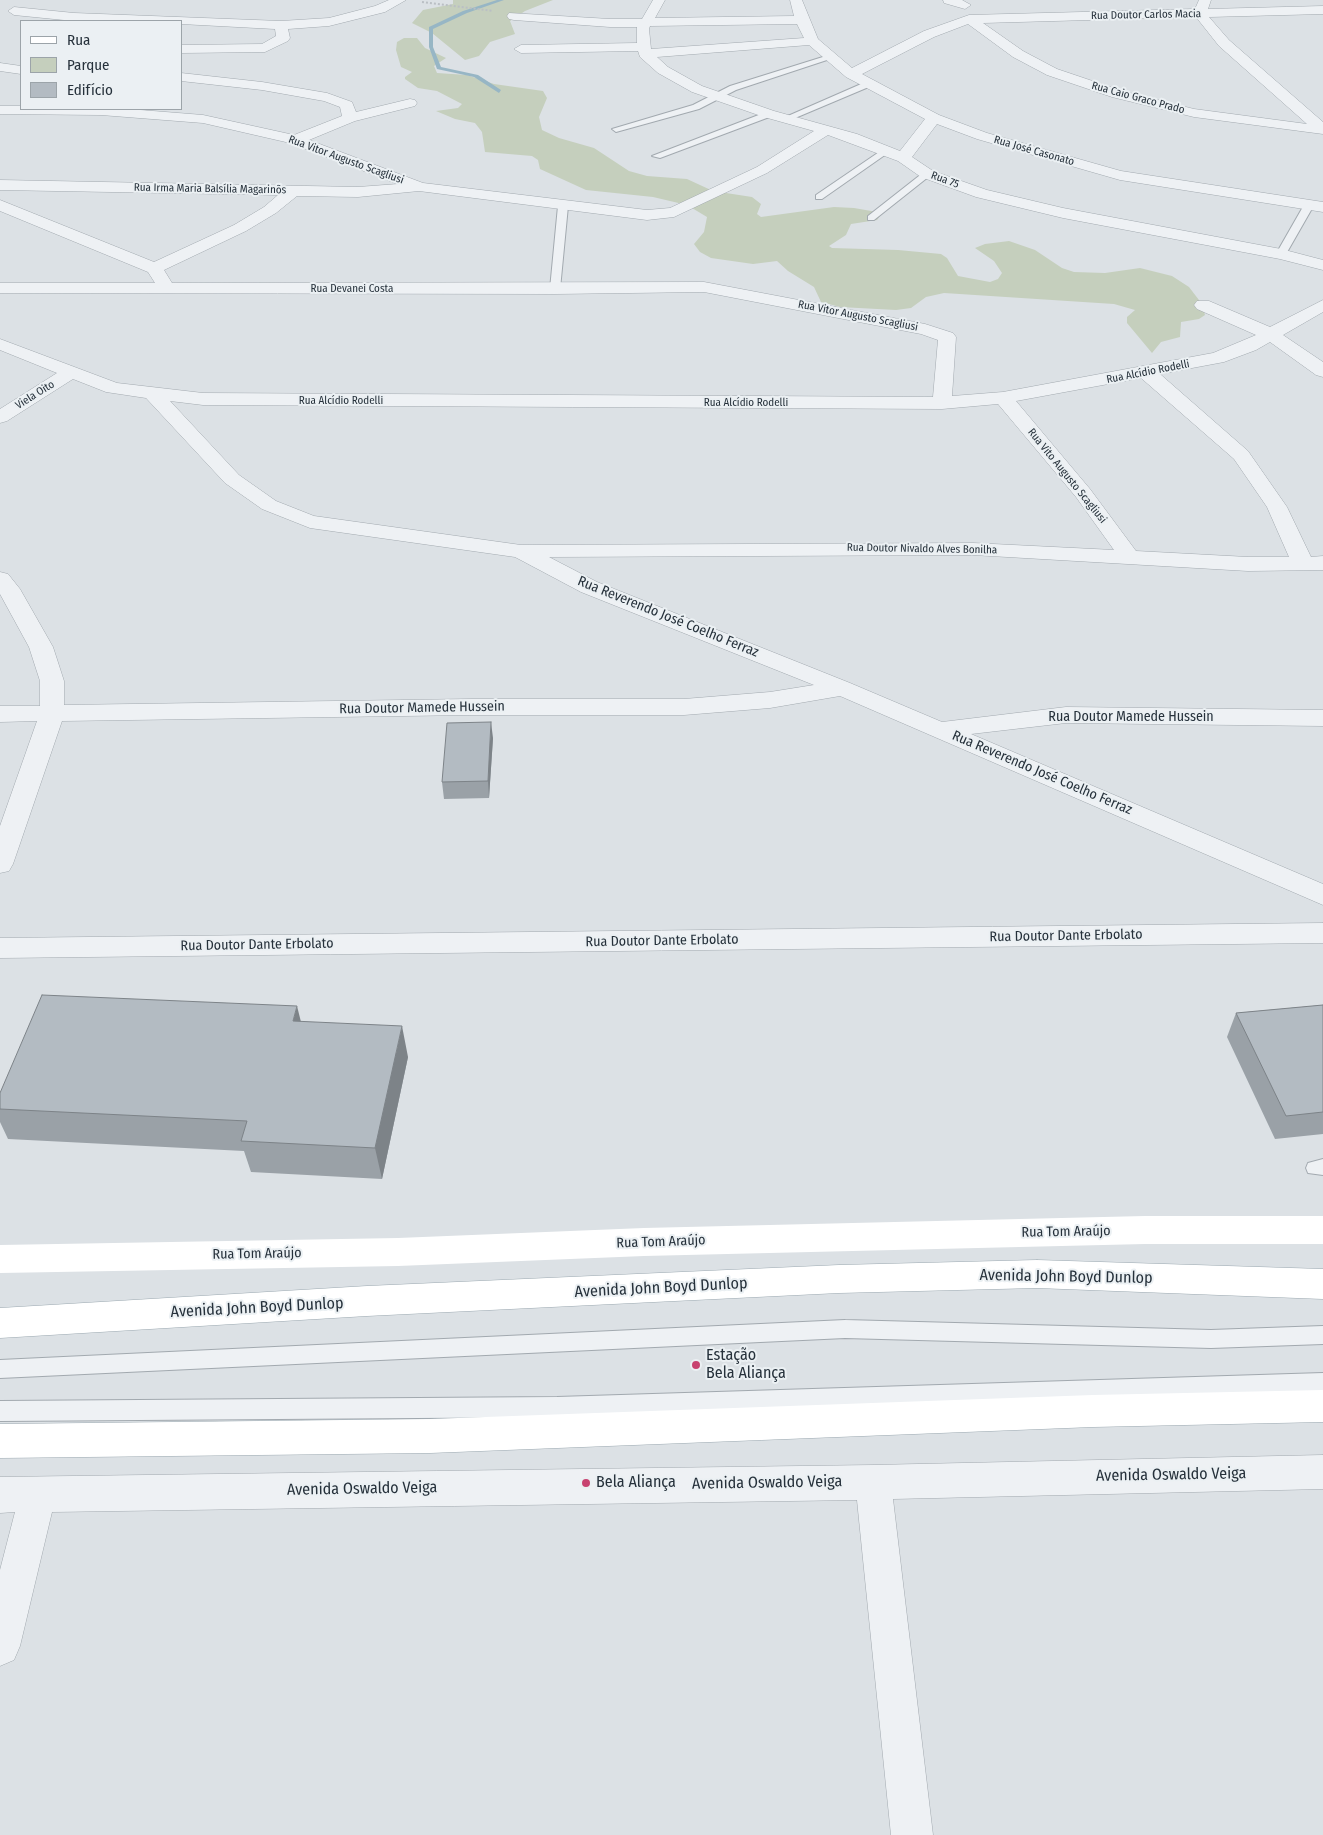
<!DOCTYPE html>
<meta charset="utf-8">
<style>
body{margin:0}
#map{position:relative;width:1323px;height:1835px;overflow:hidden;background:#dce1e5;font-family:"Fira Sans Condensed",sans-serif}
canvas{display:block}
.legend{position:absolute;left:20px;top:20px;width:162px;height:90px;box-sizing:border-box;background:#ebf0f3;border:1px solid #9ca4a9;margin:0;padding:6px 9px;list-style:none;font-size:15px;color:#26313b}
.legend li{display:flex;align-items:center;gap:10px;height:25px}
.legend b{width:25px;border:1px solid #9ca4a9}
</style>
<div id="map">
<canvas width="1323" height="1835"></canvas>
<ul class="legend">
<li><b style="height:6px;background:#fff"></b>Rua</li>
<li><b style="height:14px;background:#c5cfbd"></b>Parque</li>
<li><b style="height:14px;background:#b3bbc2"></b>Edifício</li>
</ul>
</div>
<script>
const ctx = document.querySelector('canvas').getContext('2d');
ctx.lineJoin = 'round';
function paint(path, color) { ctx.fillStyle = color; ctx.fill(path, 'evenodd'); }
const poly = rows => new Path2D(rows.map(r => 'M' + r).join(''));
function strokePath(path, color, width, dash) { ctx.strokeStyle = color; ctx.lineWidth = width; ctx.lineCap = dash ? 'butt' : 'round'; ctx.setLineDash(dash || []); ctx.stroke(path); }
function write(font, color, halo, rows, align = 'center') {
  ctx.font = font + ' "Fira Sans Condensed",sans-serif'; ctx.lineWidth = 4; ctx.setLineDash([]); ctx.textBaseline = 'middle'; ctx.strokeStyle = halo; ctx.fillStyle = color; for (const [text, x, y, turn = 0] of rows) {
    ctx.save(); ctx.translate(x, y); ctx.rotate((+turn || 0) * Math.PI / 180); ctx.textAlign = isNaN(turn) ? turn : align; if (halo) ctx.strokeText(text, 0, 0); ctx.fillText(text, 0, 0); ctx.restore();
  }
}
paint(poly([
 [453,0,553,0,525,11,510,21,515,34,490,42,479,56,465,60,432,33,412,23,423,10,453,4],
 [404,38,417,38,425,48,446,58,434,66,437,73,467,75,494,84,543,91,547,98,539,117,542,130,559,138,594,148,629,171,647,176,687,179,713,191,752,197,761,204,757,214,761,217,834,207,854,208,877,212,880,216,877,220,851,224,846,235,829,246,832,248,898,250,941,254,947,258,958,276,990,282,998,279,1002,273,994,261,975,248,985,244,1009,241,1035,250,1062,268,1074,272,1105,273,1140,268,1172,276,1189,287,1202,304,1205,315,1199,319,1181,322,1180,337,1161,342,1152,353,1127,323,1127,317,1135,310,1114,304,944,293,926,297,911,308,896,310,840,307,821,302,814,287,788,271,777,261,753,264,711,258,700,252,694,244,704,232,707,217,687,205,653,197,586,190,540,169,538,160,532,156,485,152,482,132,475,123,455,119,436,111,458,108,462,104,437,91,418,88,405,79,405,77,412,72,401,67,396,50,397,42]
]), '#c5cfbd');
paint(poly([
 [497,0,504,0,467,13,433,29,433,47,441,67,478,75,501,90,499,93,474,77,437,69,429,47,429,27,463,11,497,0]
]), '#97b6c5');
const lane = poly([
 [826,56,833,58,736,90,699,109,616,132,612,129,693,105,730,86,826,56],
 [868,81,872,84,871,86,788,121,781,119,868,81],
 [769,111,773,114,772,116,660,158,652,156,769,111],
 [885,148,892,150,822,199,816,199,816,195,885,148],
 [924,172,932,174,874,220,868,220,868,216,924,172],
 [1309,202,1314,205,1286,254,1277,256,1276,254,1304,205,1309,202],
 [563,203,568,206,560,289,555,292,550,289,558,206,563,203],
 [1323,1159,1323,1175,1308,1173,1306,1168,1308,1163,1323,1159],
 [845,1320,1211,1330,1323,1326,1323,1344,1211,1348,845,1338,0,1378,0,1360,845,1320],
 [1323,1373,1323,1391,557,1417,0,1421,0,1401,557,1397,1323,1373]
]);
const street = poly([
 [389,0,406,0,385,12,329,26,288,29,290,38,288,41,265,52,181,53,181,45,262,44,276,36,275,29,181,24,181,21,74,21,14,15,8,11,14,7,74,13,281,21,329,18,375,6,389,0],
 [653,0,665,0,655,18,794,16,790,0,802,0,818,39,852,68,924,31,969,15,1195,9,1199,0,1211,0,1208,9,1323,6,1323,14,1209,17,1229,40,1323,122,1323,134,1194,117,1112,97,1047,75,1013,57,968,24,934,37,862,74,939,115,987,133,1121,171,1323,202,1323,212,1120,180,977,139,937,124,912,157,933,171,987,190,1063,208,1281,249,1323,260,1323,270,1280,259,1063,218,976,197,921,177,898,161,828,135,767,173,674,217,647,220,419,191,358,197,297,196,276,213,246,231,164,270,172,283,704,282,925,324,953,333,956,337,952,396,1003,392,1213,353,1256,335,1197,309,1194,305,1197,301,1209,301,1270,327,1323,300,1323,312,1283,335,1323,362,1323,377,1316,375,1270,342,1256,350,1224,362,1160,374,1248,451,1287,507,1311,557,1323,556,1323,570,1248,571,973,555,549,557,597,582,850,683,942,722,1066,707,1323,710,1323,726,1066,723,971,734,1323,884,1323,905,840,696,770,708,684,715,471,715,62,721,13,864,9,871,0,873,0,826,37,721,0,722,0,706,40,706,40,681,29,647,0,594,0,572,8,574,20,589,53,647,64,681,64,705,471,699,684,699,770,692,814,685,581,592,515,557,310,528,262,509,225,483,146,398,106,392,73,379,7,421,0,423,0,409,57,373,0,350,0,339,117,383,203,393,933,397,938,340,921,334,704,292,555,294,0,293,0,283,155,283,148,272,0,211,0,200,154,262,234,225,264,207,278,195,0,190,0,180,358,187,398,184,290,143,203,123,101,115,0,114,0,106,21,106,21,109,128,109,203,115,294,135,342,116,340,107,324,101,262,90,181,81,181,73,262,82,327,93,352,102,356,112,410,99,415,100,417,103,415,106,355,121,309,140,423,183,647,210,670,208,757,167,814,131,764,117,692,92,658,73,640,57,638,51,521,53,514,49,521,45,637,43,637,27,610,27,514,20,509,19,507,16,509,13,610,19,642,19,653,0],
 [1196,17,1219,46,1307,124,1194,109,1122,91,1057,69,1023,51,983,23,1196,17],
 [797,24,804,38,651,49,649,29,650,26,797,24],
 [809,45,846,77,925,119,900,151,857,134,774,111,702,86,668,67,657,57,809,45],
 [1141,378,1234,459,1267,507,1289,557,1248,557,1136,551,1090,489,1016,401,1141,378],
 [170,401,203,405,942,409,998,404,1076,497,1114,550,973,543,521,545,314,516,276,501,239,475,170,401],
 [943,0,962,0,971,5,965,9,944,3,943,0],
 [0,63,21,66,21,74,0,71,0,63],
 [1323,923,1323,943,0,958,0,938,1323,923],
 [1323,1455,1323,1489,893,1499,933,1835,891,1835,857,1500,52,1512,20,1646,14,1660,0,1666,0,1570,15,1512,0,1513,0,1477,873,1465,1323,1455]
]);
const primary = poly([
 [1037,1260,1323,1269,1323,1299,1037,1288,839,1293,367,1316,0,1338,0,1308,367,1286,839,1265,1037,1260],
 [1323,1390,1323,1422,1093,1427,430,1453,0,1458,0,1424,430,1419,1093,1395,1323,1390]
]);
strokePath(lane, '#a2a9af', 2);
strokePath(street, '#a2a9af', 1);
strokePath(primary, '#9ba8b0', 1);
strokePath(poly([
 [422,2,493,11]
]), '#babfc4', 2, [2, 2]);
paint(lane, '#eef1f4');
paint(street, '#eef1f4');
paint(poly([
 [1145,1216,1323,1216,1323,1244,1145,1244,644,1256,398,1266,0,1273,0,1245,398,1238,644,1228,1145,1216]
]), '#fff');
paint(primary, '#fff');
paint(poly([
 [493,738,489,798,444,799,442,782],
 [1323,1005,1323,1134,1275,1139,1227,1037,1236,1013],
 [300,1021,408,1057,382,1179,251,1172,244,1151,8,1139,0,1122,0,1093]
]), '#9aa1a7');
paint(poly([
 [491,722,493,738,489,798,488,781],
 [297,1006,305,1038,293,1021],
 [402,1026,408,1057,382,1179,375,1148]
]), '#7d8388');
const building = poly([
 [491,722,488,781,442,782,447,723,491,722],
 [42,995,297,1006,293,1021,402,1026,375,1148,241,1141,247,1121,0,1109,0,1093,42,995],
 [1323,1005,1323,1112,1286,1116,1236,1013,1323,1005]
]);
paint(building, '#b3bbc2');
strokePath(building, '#7d8388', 1);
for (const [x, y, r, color] of [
 [696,1365,5,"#c84370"],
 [586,1483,5,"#c84370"]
]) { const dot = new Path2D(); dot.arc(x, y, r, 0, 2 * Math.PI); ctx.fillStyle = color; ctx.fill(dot); strokePath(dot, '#ebf0f3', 2); }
write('11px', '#26313b', '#ebf0f3', [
 ["Rua Doutor Carlos Macia",1146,15,-1],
 ["Rua Caio Graco Prado",1138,98,15],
 ["Rua José Casonato",1034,151,16],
 ["Rua Vitor Augusto Scagliusi",346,160,20],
 ["Rua 75",945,180,20],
 ["Rua Irma Maria Balsília Magarinõs",210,189,1],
 ["Rua Devanei Costa",352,289],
 ["Rua Vitor Augusto Scagliusi",858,316,11],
 ["Rua Alcídio Rodelli",1148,372,-11],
 ["Viela Oito",35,395,-32],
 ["Rua Alcídio Rodelli",341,401],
 ["Rua Alcídio Rodelli",746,403],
 ["Rua Vito Augusto Scagliusi",1067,476,51],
 ["Rua Doutor Nivaldo Alves Bonilha",922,549,1]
]);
write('14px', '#26313b', '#ebf0f3', [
 ["Rua Reverendo José Coelho Ferraz",668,617,22],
 ["Rua Doutor Mamede Hussein",422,708,-1],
 ["Rua Doutor Mamede Hussein",1131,717],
 ["Rua Reverendo José Coelho Ferraz",1042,773,23],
 ["Rua Doutor Dante Erbolato",1066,936,-1],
 ["Rua Doutor Dante Erbolato",662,941,-1],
 ["Rua Doutor Dante Erbolato",257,945,-1],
 ["Rua Tom Araújo",1066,1232,-1],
 ["Rua Tom Araújo",661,1242,-2],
 ["Rua Tom Araújo",257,1254,-1]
]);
write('16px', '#26313b', '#ebf0f3', [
 ["Avenida John Boyd Dunlop",1066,1277,1],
 ["Avenida John Boyd Dunlop",661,1288,-3],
 ["Avenida John Boyd Dunlop",257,1308,-3],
 ["Avenida Oswaldo Veiga",1171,1475,-1],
 ["Avenida Oswaldo Veiga",767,1483,-1],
 ["Avenida Oswaldo Veiga",362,1489,-1]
]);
write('16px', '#26313b', '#ebf0f3', [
 ["Estação",706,1356],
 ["Bela Aliança",706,1374],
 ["Bela Aliança",596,1483]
], 'left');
</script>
